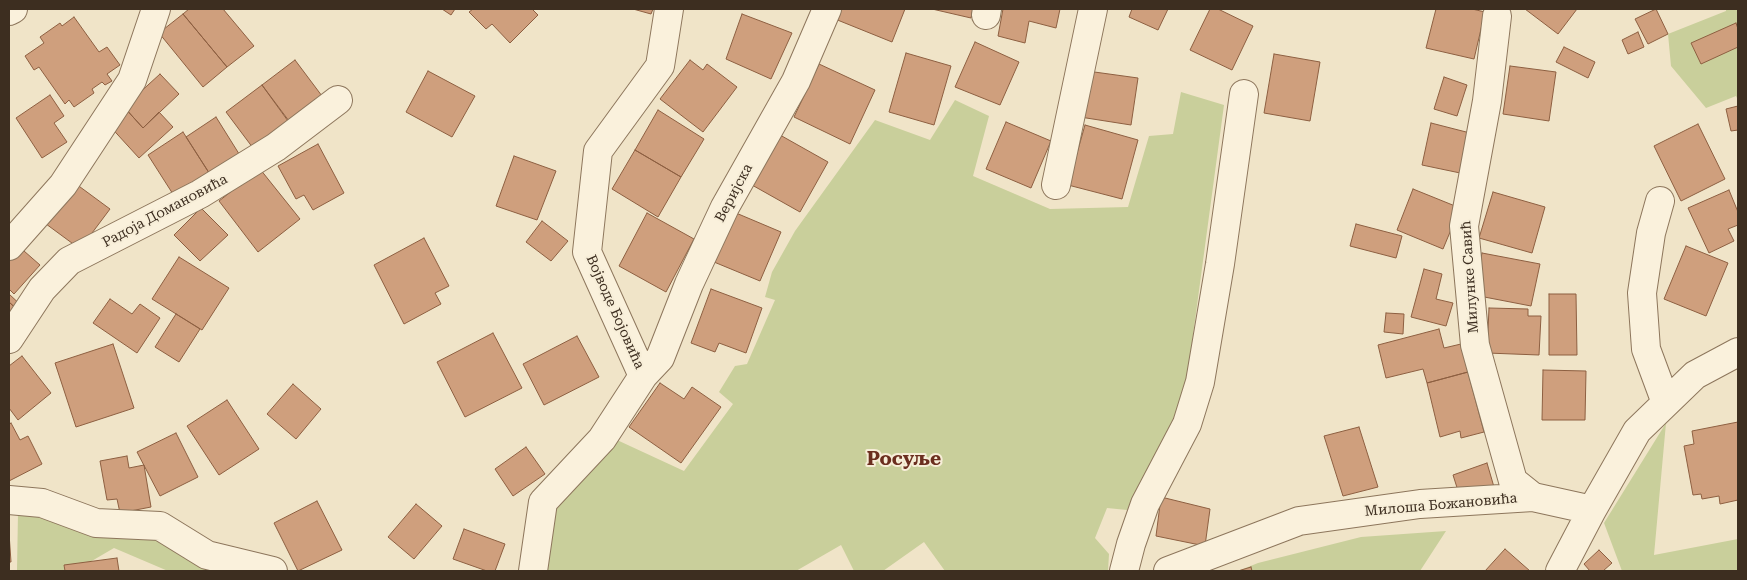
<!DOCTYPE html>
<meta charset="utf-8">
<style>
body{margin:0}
#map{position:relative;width:1747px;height:580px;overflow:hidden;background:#f0e4c8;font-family:"Roboto Serif",serif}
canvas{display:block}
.frame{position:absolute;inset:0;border:10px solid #3d2e20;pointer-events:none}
</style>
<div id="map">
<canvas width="1747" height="580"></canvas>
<div class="frame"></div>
</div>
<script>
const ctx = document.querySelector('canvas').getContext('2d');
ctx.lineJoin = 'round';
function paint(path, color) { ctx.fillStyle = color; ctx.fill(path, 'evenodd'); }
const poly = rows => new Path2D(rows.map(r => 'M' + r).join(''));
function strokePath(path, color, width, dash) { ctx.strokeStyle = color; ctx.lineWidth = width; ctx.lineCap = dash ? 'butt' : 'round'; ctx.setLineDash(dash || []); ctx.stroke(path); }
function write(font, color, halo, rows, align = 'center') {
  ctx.font = font + ' "Roboto Serif",serif'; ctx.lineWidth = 4; ctx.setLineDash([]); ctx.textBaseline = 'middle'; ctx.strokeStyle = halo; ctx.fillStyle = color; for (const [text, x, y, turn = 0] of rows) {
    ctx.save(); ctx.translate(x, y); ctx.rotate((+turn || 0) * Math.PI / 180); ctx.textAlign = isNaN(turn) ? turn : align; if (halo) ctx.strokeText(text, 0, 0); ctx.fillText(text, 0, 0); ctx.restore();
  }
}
paint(poly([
 [1726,9,1738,9,1738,100,1736,96,1706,108,1671,66,1668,34,1726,11],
 [1181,92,1224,105,1186,387,1172,423,1127,510,1107,508,1095,538,1109,554,1108,571,945,571,924,542,883,571,865,571,863,570,854,571,841,545,796,571,547,571,553,508,617,440,684,471,733,404,719,392,735,366,747,364,775,300,765,297,772,272,795,231,875,120,930,140,955,100,989,116,973,176,1050,209,1128,207,1149,136,1173,134],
 [1666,423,1654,555,1738,539,1738,571,1622,571,1604,523],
 [18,513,156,536,225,571,168,571,114,548,90,562,64,566,65,571,9,571,17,570],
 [1446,531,1420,571,1238,571,1258,563,1361,537]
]), '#c9cf9b');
const building = poly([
 [189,9,223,9,254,46,227,67,183,14,189,9],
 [442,9,455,9,451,15,442,9],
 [473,9,532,9,538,15,510,43,492,24,486,29,469,12,473,9],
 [633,9,653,9,651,14,633,9],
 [839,9,905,9,892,42,835,19,839,9],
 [932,9,973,9,971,18,932,9],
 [1003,9,1060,9,1056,28,1029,21,1025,43,998,36,1003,9],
 [1132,9,1168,9,1158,30,1129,17,1132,9],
 [1210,9,1218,9,1253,26,1232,70,1190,50,1210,9],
 [1436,9,1472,9,1485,12,1474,59,1426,48,1436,9],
 [1525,9,1577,9,1558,34,1525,9],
 [1656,9,1668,34,1648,44,1635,19,1656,9],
 [183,14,227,67,203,87,159,33,183,14],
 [742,14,792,33,771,79,726,59,742,14],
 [74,17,99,52,107,47,120,65,107,74,112,81,105,85,102,82,92,89,94,93,74,107,69,100,65,104,39,67,34,70,25,56,44,43,40,37,60,23,62,26,74,17],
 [1736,23,1738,29,1738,47,1701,64,1691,43,1736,23],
 [1638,32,1644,47,1628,54,1622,40,1638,32],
 [975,42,1019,62,1000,105,955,87,975,42],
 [1564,47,1595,62,1588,78,1556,62,1564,47],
 [906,53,951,66,934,125,889,112,906,53],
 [1274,54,1320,62,1310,121,1264,113,1274,54],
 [295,60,322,96,288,121,262,85,295,60],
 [690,60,703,70,707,64,737,87,703,132,660,99,690,60],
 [819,64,875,90,850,144,794,117,819,64],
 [1510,66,1556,72,1549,121,1503,114,1510,66],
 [428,71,475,96,452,137,406,112,428,71],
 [1087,71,1138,78,1131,125,1080,117,1087,71],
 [160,74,179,94,143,128,124,107,160,74],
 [1444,77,1467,85,1457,116,1434,109,1444,77],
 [262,85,292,125,256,152,226,112,262,85],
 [50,95,64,116,54,123,67,142,42,158,16,118,50,95],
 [1738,106,1738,130,1731,131,1726,109,1738,106],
 [124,107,143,128,159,112,173,127,139,158,107,123,124,107],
 [658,110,704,139,681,177,635,150,658,110],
 [216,117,241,157,211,176,186,137,216,117],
 [1006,122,1051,141,1031,188,986,169,1006,122],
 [1431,123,1474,134,1465,174,1422,165,1431,123],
 [1698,124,1725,179,1681,201,1654,146,1698,124],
 [1085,125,1138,140,1122,199,1068,185,1085,125],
 [183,132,213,179,178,202,148,155,183,132],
 [780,135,828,162,800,212,752,185,780,135],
 [318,144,344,193,313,210,304,195,296,199,278,166,318,144],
 [635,150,681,177,658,217,612,189,635,150],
 [514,156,556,171,537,220,496,206,514,156],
 [260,169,300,219,258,252,219,201,260,169],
 [72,181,110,209,80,249,42,221,72,181],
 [1413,189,1460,208,1443,249,1397,230,1413,189],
 [1729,190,1738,212,1738,225,1728,229,1734,241,1709,253,1688,208,1729,190],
 [1493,192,1545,207,1532,253,1479,238,1493,192],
 [201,208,228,235,200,261,174,235,201,208],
 [647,213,694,239,666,292,619,266,647,213],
 [736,213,781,232,760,281,714,262,736,213],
 [542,221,568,241,551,261,526,242,542,221],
 [1356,224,1402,236,1396,258,1350,246,1356,224],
 [424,238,449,286,435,293,441,304,404,324,374,265,424,238],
 [16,244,40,265,14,294,9,289,9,253,16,244],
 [1686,246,1728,263,1706,316,1664,299,1686,246],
 [1482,253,1540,264,1531,306,1474,295,1482,253],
 [179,257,229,288,202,330,152,299,179,257],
 [1424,269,1442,274,1436,299,1453,303,1446,326,1411,317,1424,269],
 [711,289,762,308,746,353,719,343,715,352,691,343,711,289],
 [9,294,25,309,21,313,9,302,9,294],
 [1549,294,1576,294,1577,355,1549,355,1549,294],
 [110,299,132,314,140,304,160,318,137,353,93,323,110,299],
 [9,302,21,313,9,326,9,302],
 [1489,308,1528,309,1528,316,1541,316,1539,355,1487,353,1489,308],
 [1386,313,1404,314,1403,334,1384,332,1386,313],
 [176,314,200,329,179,362,155,347,176,314],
 [1439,329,1444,348,1461,344,1468,372,1427,383,1423,369,1386,378,1378,345,1439,329],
 [493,333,522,388,465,417,437,362,493,333],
 [577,336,599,377,544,405,523,364,577,336],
 [113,344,134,408,76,427,55,363,113,344],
 [22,356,51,393,18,420,9,408,9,366,22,356],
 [1543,370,1586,371,1585,420,1542,420,1543,370],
 [1468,372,1484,432,1461,438,1460,431,1440,437,1427,383,1468,372],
 [660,383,684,399,692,387,721,407,681,463,629,427,660,383],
 [293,384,321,409,296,439,267,414,293,384],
 [227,400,259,449,219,475,187,426,227,400],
 [1738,422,1738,500,1720,504,1719,496,1702,499,1701,494,1693,495,1684,446,1694,444,1692,431,1738,422],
 [11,423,20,440,28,436,42,464,9,481,9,425,11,423],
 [1359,427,1378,487,1343,496,1324,436,1359,427],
 [176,433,198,477,160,496,137,452,176,433],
 [526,447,545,474,513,496,495,469,526,447],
 [127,456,129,468,144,465,151,507,120,513,117,499,107,500,100,461,127,456],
 [1487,463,1494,487,1460,497,1453,475,1487,463],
 [1161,497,1210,509,1205,546,1156,536,1161,497],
 [317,501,342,550,298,571,274,523,317,501],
 [416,504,442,526,414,559,388,537,416,504],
 [464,529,505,544,495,571,487,571,453,559,464,529],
 [9,533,11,562,9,562,9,533],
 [1505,549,1530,571,1485,571,1505,549],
 [1599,550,1612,563,1603,571,1590,571,1584,564,1599,550],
 [117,558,119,571,65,571,64,565,117,558],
 [1251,567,1252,571,1238,571,1251,567]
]);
paint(building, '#cf9f7d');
strokePath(building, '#8d5f41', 1);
const minor = poly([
 [9,11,13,9],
 [986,15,987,9],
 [1497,16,1487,101,1464,226,1475,345,1513,481,1533,497],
 [1056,185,1093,9],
 [1660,201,1651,233,1642,293,1646,349,1666,403],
 [9,246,63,185,132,80,156,9],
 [9,339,42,289,69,261,200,194,276,147,338,100],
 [643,376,660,358,689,284,725,207,796,81,827,9],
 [9,500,42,503,96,523,160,526,207,555,273,571],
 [533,571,543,502,602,439,643,376,587,252,598,151,660,66,669,9],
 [1124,571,1131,544,1145,504,1187,424,1200,382,1220,264,1244,94],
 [1168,571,1299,521,1420,504,1533,497,1592,510,1637,431,1695,375,1738,352],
 [1560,571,1592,510]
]);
strokePath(minor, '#8d765c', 30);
strokePath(minor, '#faf1dc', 28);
write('14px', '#3d2e20', '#f7eed8', [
 ["Веријска",734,193,-62],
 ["Радоја Домановића",165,211,-28],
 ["Милунке Савић",1470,277,-94],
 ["Војводе Бојовића",615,312,66],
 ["Милоша Божановића",1441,505,-5]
]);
write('bold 19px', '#6b2e1e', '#f7eed8', [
 ["Росуље",904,459]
]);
</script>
